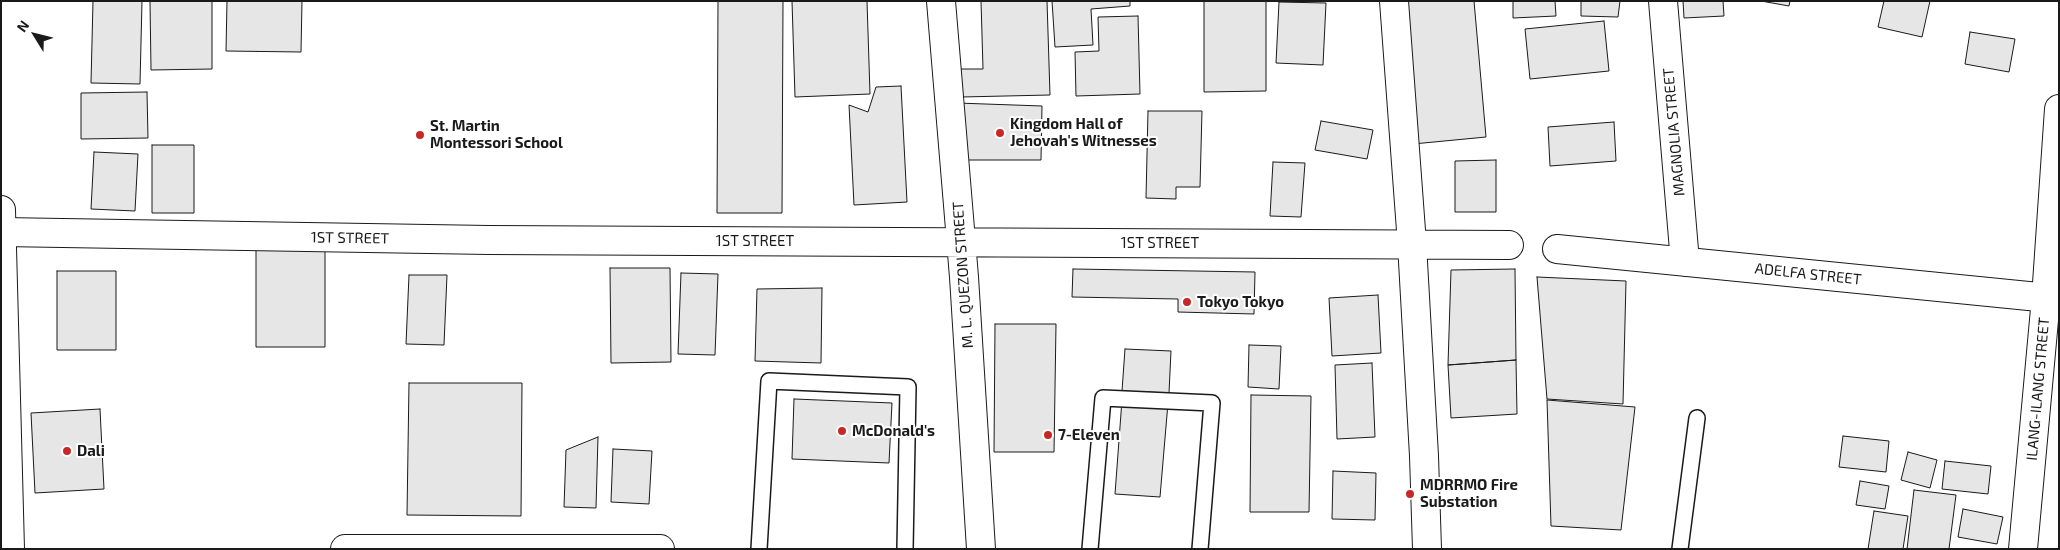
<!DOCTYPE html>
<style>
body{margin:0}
#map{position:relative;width:2060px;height:550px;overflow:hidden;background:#fff;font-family:"Exo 2",sans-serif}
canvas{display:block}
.frame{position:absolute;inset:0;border:2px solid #1a1a1a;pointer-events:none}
.north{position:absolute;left:10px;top:10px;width:50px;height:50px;-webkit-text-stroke:4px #fff;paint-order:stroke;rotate:306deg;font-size:14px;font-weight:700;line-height:20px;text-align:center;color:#1a1a1a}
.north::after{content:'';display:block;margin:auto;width:18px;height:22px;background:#1a1a1a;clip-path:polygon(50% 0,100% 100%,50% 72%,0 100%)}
</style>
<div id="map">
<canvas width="2060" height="550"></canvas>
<div class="frame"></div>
<div class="north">N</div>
</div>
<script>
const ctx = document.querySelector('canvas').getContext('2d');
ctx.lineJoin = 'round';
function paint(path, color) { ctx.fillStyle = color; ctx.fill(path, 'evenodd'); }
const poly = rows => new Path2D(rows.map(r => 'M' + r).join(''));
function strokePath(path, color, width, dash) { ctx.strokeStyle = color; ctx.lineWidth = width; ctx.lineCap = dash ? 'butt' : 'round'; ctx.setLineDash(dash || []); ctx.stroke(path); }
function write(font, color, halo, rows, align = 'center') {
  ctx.font = font + ' "Exo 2",sans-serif'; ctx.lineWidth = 4; ctx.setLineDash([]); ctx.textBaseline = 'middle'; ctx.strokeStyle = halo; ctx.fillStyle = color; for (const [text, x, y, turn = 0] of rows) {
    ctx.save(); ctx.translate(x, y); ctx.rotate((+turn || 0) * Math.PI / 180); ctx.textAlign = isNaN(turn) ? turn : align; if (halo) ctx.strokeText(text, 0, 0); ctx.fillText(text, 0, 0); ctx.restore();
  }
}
const building = poly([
 [93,1,142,1,140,84,91,83,93,1],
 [150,1,212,1,212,69,151,70,150,1],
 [227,1,302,1,301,52,226,51,227,1],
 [718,1,783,1,782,213,717,213,718,1],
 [792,1,867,1,870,94,795,97,792,1],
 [981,1,1047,1,1050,95,961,97,960,69,983,69,981,1],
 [1052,1,1130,1,1130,6,1091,9,1093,45,1055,47,1052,1],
 [1204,1,1266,1,1266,91,1204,92,1204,1],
 [1401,1,1474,1,1486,137,1413,144,1401,1],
 [1513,1,1555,1,1556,16,1513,18,1513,1],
 [1581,1,1620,1,1618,17,1581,16,1581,1],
 [1683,1,1723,1,1724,16,1684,18,1683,1],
 [1761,1,1790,1,1789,6,1761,1],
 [1884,1,1930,1,1922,37,1878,27,1884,1],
 [1279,2,1326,3,1323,65,1276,63,1279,2],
 [1138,16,1140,94,1076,96,1075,52,1099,51,1098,17,1138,16],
 [1604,21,1609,71,1530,79,1525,29,1604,21],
 [1970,32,2015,39,2009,72,1965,64,1970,32],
 [901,86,907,202,854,205,849,105,868,112,876,87,901,86],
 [147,92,148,138,81,139,81,93,147,92],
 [957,103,1042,106,1041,160,959,160,957,103],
 [1148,111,1202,111,1200,187,1176,187,1176,199,1146,198,1148,111],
 [1321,121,1373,130,1367,159,1315,150,1321,121],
 [1614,122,1616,161,1550,166,1548,127,1614,122],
 [152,145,194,145,194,213,152,213,152,145],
 [94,152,138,154,135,211,91,209,94,152],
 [1496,160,1496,212,1455,212,1455,161,1496,160],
 [1273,162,1305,163,1301,217,1270,216,1273,162],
 [325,249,325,347,256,347,256,250,325,249],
 [610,268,670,268,671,362,611,363,610,268],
 [1073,269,1255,272,1254,314,1178,312,1178,299,1072,297,1073,269],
 [1515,269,1516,360,1448,365,1451,270,1515,269],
 [57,271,116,271,116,350,57,350,57,271],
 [681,273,718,274,715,355,678,354,681,273],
 [409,275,447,275,444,345,406,344,409,275],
 [1537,277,1626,281,1623,404,1547,399,1537,277],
 [822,288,821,363,755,361,757,289,822,288],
 [1378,295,1381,353,1332,356,1329,298,1378,295],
 [995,324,1056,324,1054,452,994,452,995,324],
 [1249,345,1281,346,1279,389,1248,387,1249,345],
 [1125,349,1171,351,1169,393,1122,391,1125,349],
 [1516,360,1517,414,1451,418,1448,365,1516,360],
 [1372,363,1375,437,1337,439,1335,365,1372,363],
 [409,383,522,383,521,516,407,515,409,383],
 [1251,395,1311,396,1309,512,1250,512,1251,395],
 [794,399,892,403,889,463,792,459,794,399],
 [1122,400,1168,403,1160,497,1115,494,1122,400],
 [1547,400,1635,407,1621,530,1551,526,1547,400],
 [100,409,104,489,35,493,31,413,100,409],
 [1843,436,1889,441,1886,472,1839,467,1843,436],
 [598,437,596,508,564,507,566,450,598,437],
 [613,449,652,451,649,504,611,502,613,449],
 [1908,452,1937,460,1930,488,1901,480,1908,452],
 [1945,461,1991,466,1988,494,1942,489,1945,461],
 [1333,471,1376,473,1375,520,1332,519,1333,471],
 [1860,481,1889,486,1885,509,1856,505,1860,481],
 [1914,490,1956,495,1949,549,1907,549,1914,490],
 [1963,509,2003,517,1997,544,1958,537,1963,509],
 [1874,511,1908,516,1903,549,1868,549,1874,511]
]);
paint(building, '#e6e6e6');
strokePath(building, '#1a1a1a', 1);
const lane = poly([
 [759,549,769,381,908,387,905,549],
 [1090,549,1103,398,1212,403,1200,549],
 [1680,549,1697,418]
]);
const street = poly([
 [941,1,964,277,981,549],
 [1394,1,1412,244,1424,456,1427,549],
 [1663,1,1685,262],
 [2,232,489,240,1509,245],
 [1557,249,2059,299]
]);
const secondary = poly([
 [1,210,10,549],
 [2023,549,2046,298,2059,109]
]);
const primary = poly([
 [345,549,660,549]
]);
strokePath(lane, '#1a1a1a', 18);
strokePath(street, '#1a1a1a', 30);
strokePath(secondary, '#1a1a1a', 30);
strokePath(primary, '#1a1a1a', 30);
strokePath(lane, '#fff', 15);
strokePath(street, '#fff', 28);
strokePath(secondary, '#fff', 28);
strokePath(primary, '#fff', 28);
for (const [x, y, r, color] of [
 [1000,133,5,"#c62828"],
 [420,135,5,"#c62828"],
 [1187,302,5,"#c62828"],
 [842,431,5,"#c62828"],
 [1048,435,5,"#c62828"],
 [67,451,5,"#c62828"],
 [1410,494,5,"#c62828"]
]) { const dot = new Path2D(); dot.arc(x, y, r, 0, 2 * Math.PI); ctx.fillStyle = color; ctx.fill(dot); strokePath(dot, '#fff', 2); }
write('bold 15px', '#1a1a1a', '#fff', [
 ["Kingdom Hall of",1010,124],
 ["Jehovah's Witnesses",1010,141],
 ["St. Martin",430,126],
 ["Montessori School",430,143],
 ["Tokyo Tokyo",1197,302],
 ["McDonald's",852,431],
 ["7-Eleven",1058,435],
 ["Dali",77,451],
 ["MDRRMO Fire",1420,485],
 ["Substation",1420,502]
], 'left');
write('15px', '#1a1a1a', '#fff', [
 ["MAGNOLIA STREET",1674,132,-95],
 ["1ST STREET",350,238,1],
 ["1ST STREET",755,241],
 ["1ST STREET",1160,243],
 ["ADELFA STREET",1808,274,6],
 ["M. L. QUEZON STREET",963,275,-94],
 ["ILANG-ILANG STREET",2038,389,-85]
]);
</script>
